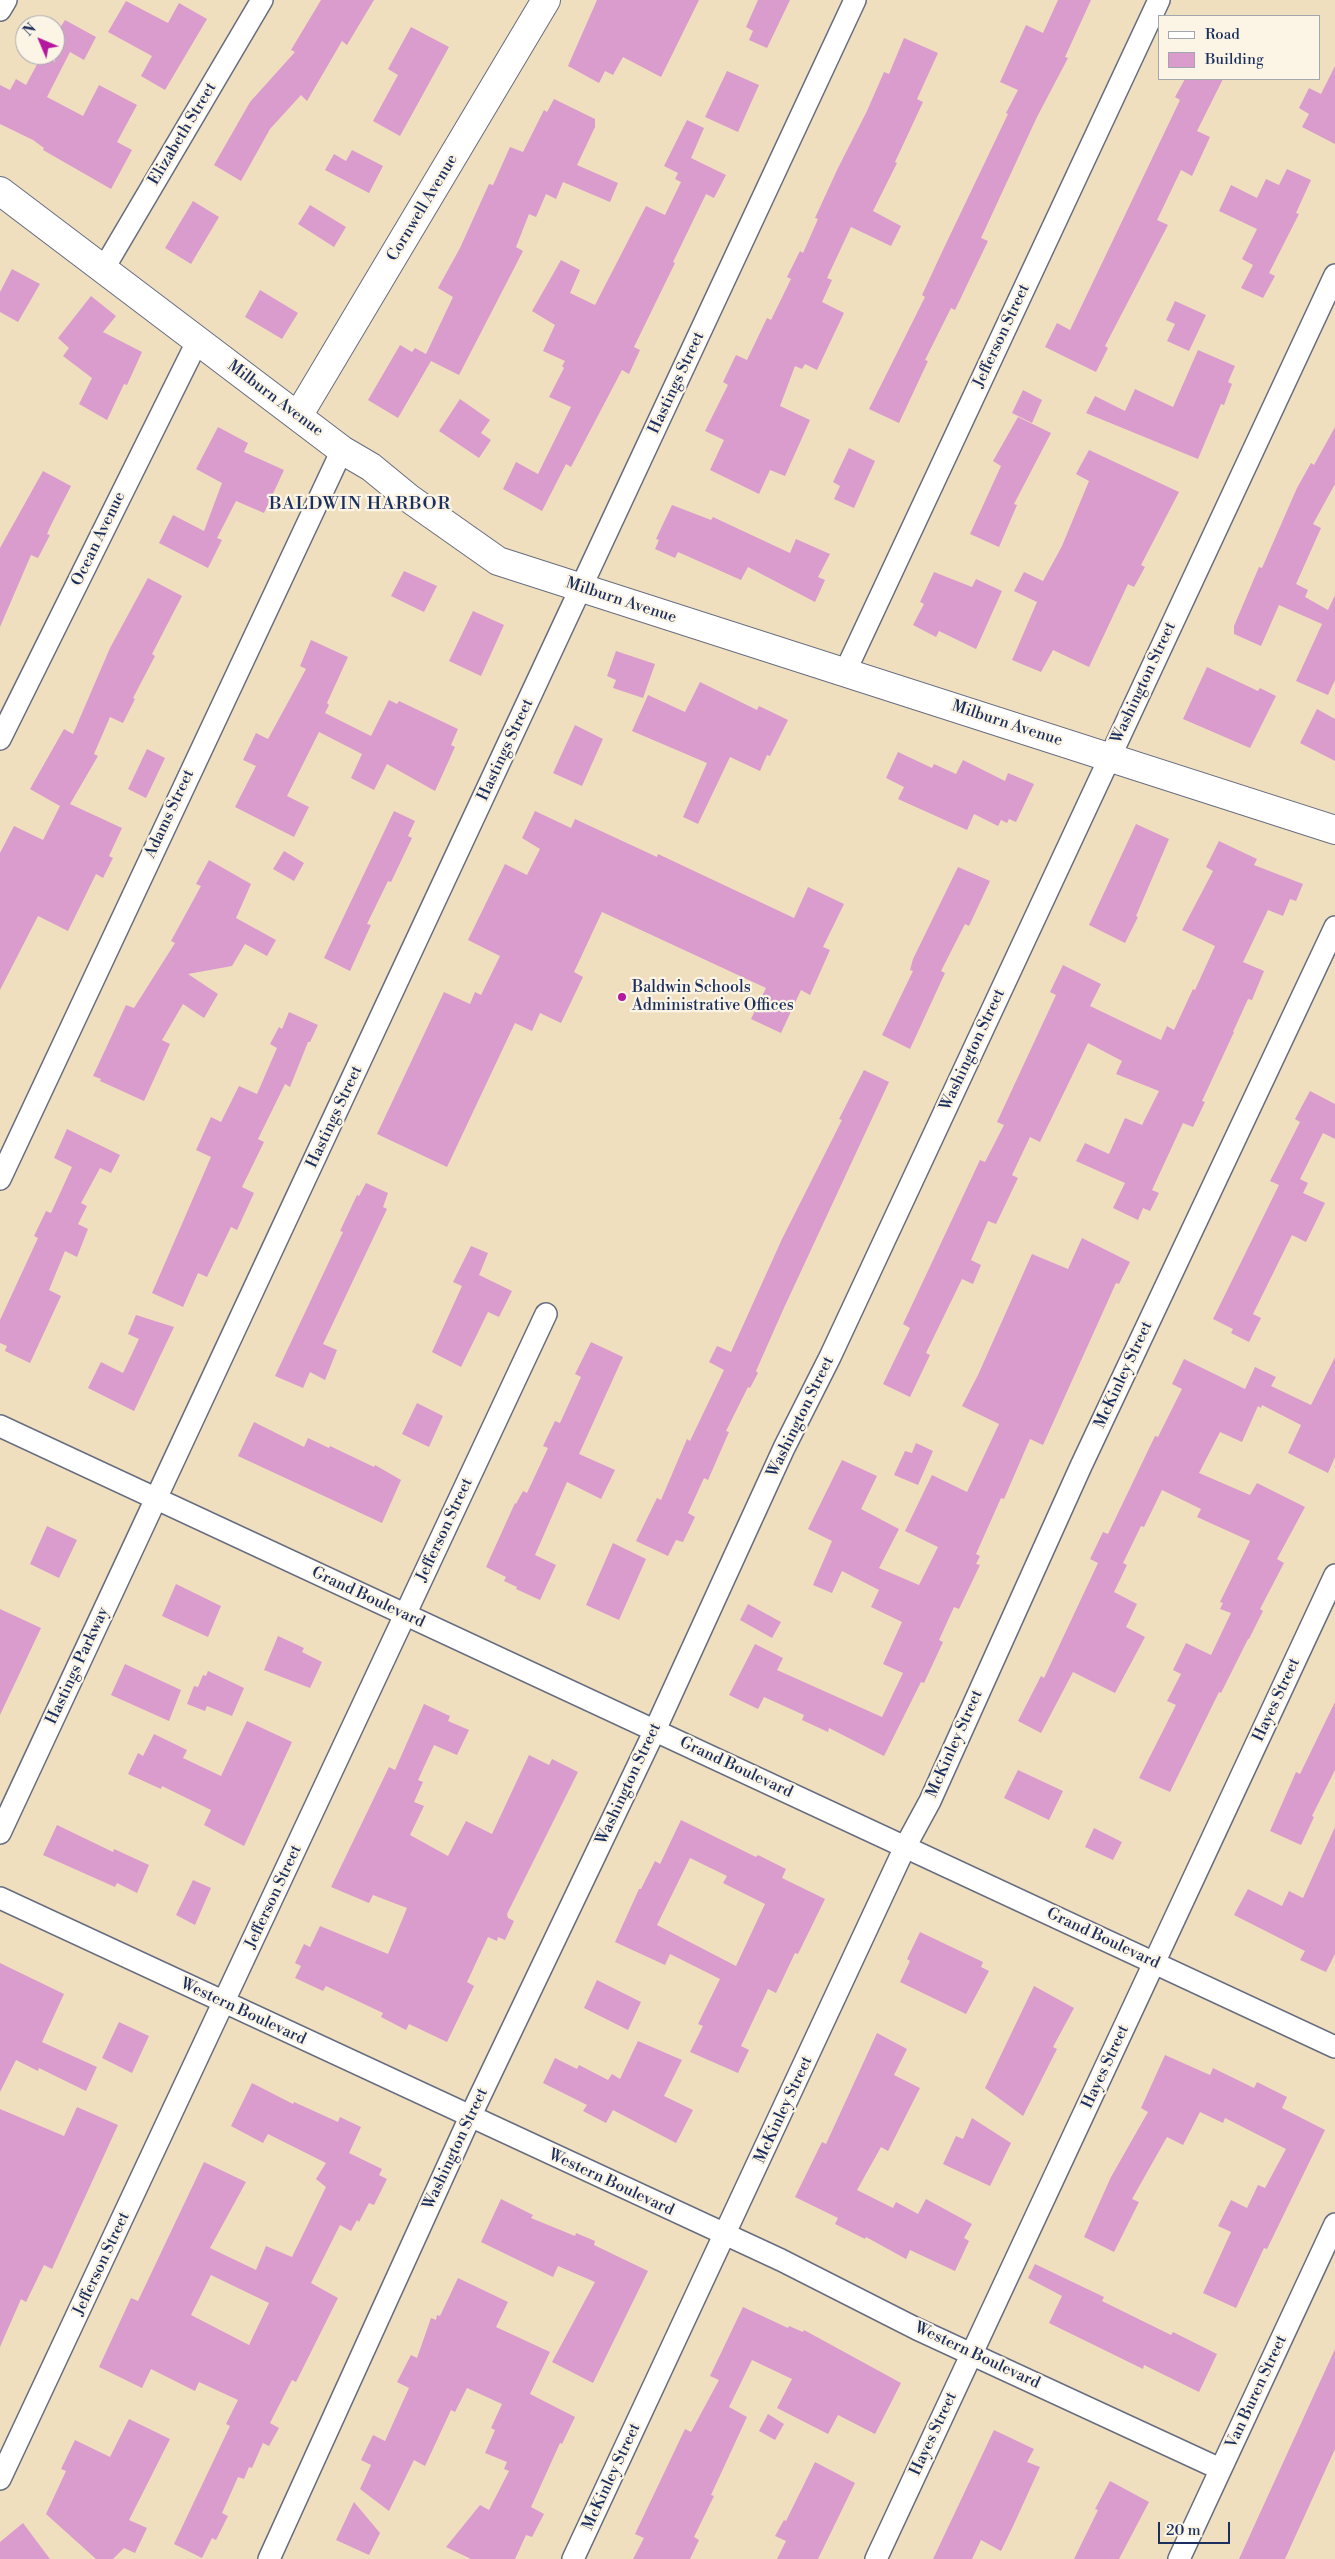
<!DOCTYPE html>
<style>
body{margin:0}
#map{position:relative;width:1335px;height:2559px;overflow:hidden;background:#f0dfbe;font-family:"Libre Bodoni",serif}
canvas{display:block}
.legend{position:absolute;left:1158px;top:15px;width:162px;height:65px;box-sizing:border-box;background:#fcf5e5;border:1px solid #a2a6af;margin:0;padding:6px 9px;list-style:none;font-size:15px;color:#1b2f5e}
.legend li{display:flex;align-items:center;gap:10px;height:25px}
.legend b{width:25px;border:1px solid #a2a6af}
.north{position:absolute;left:15px;top:15px;width:50px;height:50px;box-sizing:border-box;background:#fcf5e5;border:1px solid #a2a6af;border-radius:50%;rotate:315deg;font-size:14px;font-weight:700;line-height:20px;text-align:center;color:#1b2f5e}
.north::after{content:'';display:block;margin:auto;width:18px;height:22px;background:#b5179e;clip-path:polygon(50% 0,100% 100%,50% 72%,0 100%)}
.scale{position:absolute;left:1158px;top:2522px;width:72px;height:22px;box-sizing:border-box;border:2px solid #1b2f5e;border-top:0;padding-left:6px;font-size:15px;line-height:18px;white-space:nowrap;color:#1b2f5e;-webkit-text-stroke:4px #fcf5e5;paint-order:stroke}
</style>
<div id="map">
<canvas width="1335" height="2559"></canvas>
<ul class="legend">
<li><b style="height:6px;background:#fff"></b>Road</li>
<li><b style="height:14px;background:#d99ccd"></b>Building</li>
</ul>
<div class="north">N</div>
<div class="scale">20 m</div>
</div>
<script>
const ctx = document.querySelector('canvas').getContext('2d');
ctx.lineJoin = 'round';
function paint(path, color) { ctx.fillStyle = color; ctx.fill(path, 'evenodd'); }
const poly = rows => new Path2D(rows.map(r => 'M' + r).join(''));
function strokePath(path, color, width, dash) { ctx.strokeStyle = color; ctx.lineWidth = width; ctx.lineCap = dash ? 'butt' : 'round'; ctx.setLineDash(dash || []); ctx.stroke(path); }
function write(font, color, halo, rows, align = 'center') {
  ctx.font = font + ' "Libre Bodoni",serif'; ctx.lineWidth = 4.5; ctx.setLineDash([]); ctx.textBaseline = 'middle'; ctx.strokeStyle = halo; ctx.fillStyle = color; for (const [text, x, y, turn = 0] of rows) {
    ctx.save(); ctx.translate(x, y); ctx.rotate((+turn || 0) * Math.PI / 180); ctx.textAlign = isNaN(turn) ? turn : align; if (halo) ctx.strokeText(text, 0, 0); ctx.fillText(text, 0, 0); ctx.restore();
  }
}
paint(poly([
 [321,0,374,0,347,45,342,41,307,101,301,95,270,129,241,181,214,165,250,102,295,52,291,50],
 [597,0,699,0,661,77,623,57,613,75,605,71,599,83,568,66],
 [758,0,790,0,767,48,749,40,753,31,746,27],
 [1058,0,1091,0,1065,57,1068,58,1037,117,981,238,988,241,955,310,951,308,925,360,928,361,899,423,869,409,925,297,922,295,942,252,1008,114,1006,113,1018,90,1000,82,1026,25,1043,33],
 [126,1,168,23,179,3,207,19,165,90,141,76,152,56,108,32],
 [65,20,96,37,84,60,70,52,47,97,83,116,99,85,137,105,117,142,132,150,111,189,43,150,44,148,33,140,0,124,0,85,10,90,16,79,26,85,42,55,55,62,55,25,60,28],
 [411,27,449,47,400,136,373,121,398,75,388,69],
 [904,38,938,53,917,99,923,102,895,162,897,163,873,211,901,226,891,246,851,227,827,278,832,280,822,302,844,313,817,370,805,364,802,369,795,366,780,406,810,420,785,476,770,470,759,494,710,470,724,440,705,431,728,385,723,382,736,355,747,360,767,318,771,320,791,279,787,277,800,251,803,253,818,219,815,218,838,168,867,111,884,72,889,74],
 [1335,66,1335,144,1302,127,1309,114,1299,108,1309,88,1321,94],
 [727,71,759,85,738,132,705,117],
 [1185,79,1223,79,1197,131,1210,137,1192,176,1181,170,1157,220,1168,225,1105,346,1108,348,1096,372,1045,347,1057,323,1070,330,1180,100,1175,97],
 [554,99,595,119,595,127,577,165,618,183,610,202,563,182,556,199,546,194,536,217,529,214,516,247,523,251,459,375,431,361,398,418,368,400,400,345,412,352,415,348,426,354,453,297,438,288,460,248,489,184,493,185,510,147,523,152,544,110,547,112],
 [687,120,704,128,691,158,726,175,714,198,706,194,673,262,675,263,634,347,640,350,629,374,622,370,571,467,566,464,542,511,503,489,516,462,538,474,571,407,549,397,564,368,562,366,565,361,543,351,555,325,532,311,561,260,580,270,570,293,595,305,646,206,665,215,681,182,675,179,678,173,664,166],
 [352,150,383,166,369,193,325,170,334,154,346,161],
 [1287,169,1311,180,1296,213,1299,214,1269,273,1275,276,1263,298,1241,288,1253,265,1242,259,1257,229,1219,211,1231,185,1257,198,1266,179,1279,185],
 [193,201,219,217,191,264,165,248],
 [310,205,346,227,334,247,298,224],
 [12,269,40,284,18,322,0,312,0,292],
 [260,290,298,313,282,339,245,317],
 [91,296,116,316,103,332,142,352,127,385,124,384,107,420,79,404,92,378,63,356,69,348,58,338],
 [1175,301,1206,315,1189,351,1167,341,1175,324,1166,320],
 [1198,350,1235,366,1228,382,1232,384,1224,405,1221,404,1198,459,1086,413,1095,396,1125,411,1135,389,1173,407],
 [1023,390,1042,400,1032,423,1012,413],
 [460,399,490,420,481,433,491,440,479,458,439,431],
 [1018,417,1051,433,1014,504,1017,505,999,547,970,534,1001,466,993,461],
 [218,427,248,443,244,452,284,470,264,513,236,501,217,538,222,540,208,568,159,543,173,515,204,531,222,483,196,469],
 [1335,427,1335,484,1313,524,1321,528,1296,584,1308,590,1305,597,1328,610,1335,595,1335,680,1328,695,1296,681,1322,624,1279,605,1261,646,1234,634,1234,626,1259,567,1262,568,1297,488,1311,463,1314,465],
 [849,448,875,461,854,508,834,499,840,486,833,482],
 [1089,450,1179,492,1141,565,1145,567,1134,587,1128,584,1089,667,1053,650,1041,672,1012,660,1037,602,1014,591,1024,572,1043,581,1062,546,1089,481,1076,474],
 [43,471,71,486,51,525,47,534,50,535,38,558,31,555,0,627,0,548],
 [672,505,711,520,713,517,790,553,796,539,830,554,818,577,825,580,815,602,748,567,741,580,678,552,675,558,655,549,659,540,656,539],
 [404,571,437,586,424,612,391,596],
 [934,572,972,587,976,579,1002,591,976,649,939,631,936,637,913,625,924,604,920,602],
 [148,578,182,596,152,654,155,656,133,698,135,699,123,723,110,717,94,754,98,756,70,804,122,828,109,856,113,858,103,878,96,874,68,931,38,916,0,990,0,853,14,826,43,840,60,806,30,789,64,729,73,734,110,648],
 [473,611,504,625,481,676,449,661],
 [311,640,348,657,327,703,329,705,325,713,371,736,389,700,397,704,399,701,458,729,451,745,455,747,435,791,387,764,374,790,351,778,362,754,319,732,287,796,309,807,294,837,235,807,256,766,243,760,256,733,268,739,306,669,300,666],
 [616,651,655,664,643,698,613,688,616,680,607,676],
 [1207,667,1258,691,1260,688,1276,696,1250,748,1183,719],
 [700,682,757,710,759,706,788,720,770,756,767,755,760,771,730,757,698,824,683,817,707,763,632,731,648,695,685,712],
 [1317,709,1335,719,1335,761,1300,743],
 [575,725,603,739,582,786,553,773],
 [147,749,165,758,146,798,128,789],
 [898,752,932,768,934,764,956,774,963,760,1005,781,1008,773,1034,784,1016,822,1009,819,1007,823,1001,820,998,826,974,814,967,830,898,799,904,787,886,778],
 [394,811,415,821,408,836,412,838,391,882,388,881,367,924,371,925,350,971,324,958],
 [535,811,571,828,575,819,657,857,658,854,794,918,808,887,844,904,823,947,830,950,810,995,801,990,781,1033,751,1019,766,988,602,912,574,972,583,977,561,1023,540,1013,532,1031,515,1023,447,1167,377,1134,444,992,470,1004,475,992,481,995,500,956,468,940,505,864,527,875,540,849,522,838],
 [1136,824,1169,839,1136,916,1138,917,1125,943,1089,925],
 [1219,841,1257,859,1254,865,1303,884,1296,901,1290,899,1283,916,1268,910,1243,962,1264,971,1252,1000,1248,999,1233,1032,1234,1032,1202,1101,1205,1102,1193,1127,1183,1123,1152,1190,1159,1193,1150,1211,1143,1208,1138,1220,1113,1208,1125,1183,1076,1161,1085,1143,1109,1154,1125,1118,1142,1125,1159,1091,1116,1074,1122,1061,1088,1043,1040,1142,1030,1137,1012,1175,1018,1178,996,1224,988,1221,971,1260,981,1265,973,1284,962,1279,926,1353,930,1355,910,1397,883,1384,910,1328,903,1324,980,1160,985,1162,1004,1125,997,1122,1056,995,1050,992,1063,965,1101,984,1090,1006,1161,1040,1167,1026,1174,1030,1193,989,1195,990,1215,946,1182,930,1213,871,1206,867],
 [284,851,304,863,294,881,273,869],
 [209,860,251,884,236,918,276,940,267,956,245,944,232,966,188,974,218,994,204,1018,183,1004,162,1040,170,1044,144,1101,100,1081,101,1079,93,1076,126,1005,134,1008,175,943,171,941,201,886,196,884],
 [958,867,990,881,969,926,965,924,941,971,945,973,910,1049,882,1035,913,971,910,970,913,959],
 [289,1012,318,1025,310,1042,308,1042,290,1087,285,1084,258,1139,264,1142,242,1187,254,1193,237,1230,231,1227,207,1277,198,1273,183,1307,152,1293,211,1157,196,1150,211,1117,221,1122,239,1086,257,1094,277,1048,270,1044,279,1027,282,1029],
 [864,1070,889,1082,783,1310,756,1371,758,1373,750,1388,748,1387,726,1431,729,1432,708,1480,704,1478,688,1513,695,1517,683,1542,676,1540,668,1556,636,1541,657,1498,661,1500,687,1439,690,1441,724,1370,709,1362,717,1346,731,1352,782,1239,842,1120,839,1119],
 [1310,1091,1335,1104,1335,1139,1323,1133,1300,1179,1308,1183,1303,1193,1325,1203,1306,1242,1292,1235,1253,1314,1261,1318,1249,1342,1231,1333,1233,1329,1213,1319,1279,1185,1270,1181,1300,1122,1295,1119],
 [67,1129,120,1155,111,1173,100,1168,81,1203,87,1206,78,1224,88,1229,77,1257,65,1251,49,1290,61,1296,30,1363,5,1351,7,1346,0,1343,0,1320,38,1238,34,1236,46,1211,51,1213,72,1167,54,1158],
 [366,1183,388,1193,383,1207,387,1209,323,1344,337,1350,325,1380,310,1372,303,1388,275,1376,343,1232,340,1231,357,1195,359,1196],
 [1082,1238,1130,1262,1119,1284,1116,1283,1043,1445,1030,1439,1004,1499,1001,1498,976,1554,980,1556,976,1564,980,1565,959,1609,954,1607,939,1640,943,1642,924,1683,921,1682,884,1756,829,1728,828,1732,802,1720,804,1715,764,1697,758,1709,729,1695,755,1644,783,1658,777,1670,882,1717,903,1673,883,1664,902,1622,871,1607,879,1590,842,1571,832,1593,813,1585,832,1541,808,1529,842,1460,877,1476,861,1509,899,1529,879,1568,919,1585,938,1547,905,1531,932,1475,967,1492,999,1424,962,1406,978,1375,1032,1254,1068,1269],
 [471,1246,488,1253,479,1275,512,1291,499,1317,488,1312,461,1367,432,1352,462,1286,453,1282],
 [136,1315,174,1327,134,1411,88,1388,101,1362,123,1373,139,1339,128,1334],
 [591,1342,623,1357,579,1454,615,1470,601,1499,567,1482,535,1555,556,1565,540,1600,516,1589,517,1587,504,1581,506,1577,486,1567,515,1503,516,1504,523,1491,527,1493,548,1448,543,1446,555,1421,560,1423,581,1377,575,1374],
 [1335,1357,1335,1457,1328,1473,1288,1453,1301,1425,1262,1405,1261,1408,1258,1406,1242,1442,1220,1432,1199,1473,1250,1495,1257,1483,1305,1507,1277,1559,1284,1563,1260,1609,1263,1611,1249,1639,1248,1639,1221,1693,1219,1692,1170,1792,1139,1778,1176,1705,1167,1701,1181,1674,1173,1670,1186,1643,1211,1655,1231,1613,1220,1609,1223,1603,1220,1602,1250,1541,1197,1517,1201,1509,1162,1490,1144,1527,1141,1526,1123,1563,1127,1565,1114,1592,1137,1604,1126,1627,1145,1637,1115,1693,1073,1672,1041,1733,1018,1721,1041,1676,1044,1678,1098,1563,1090,1559,1103,1532,1108,1534,1155,1436,1158,1437,1182,1389,1172,1384,1184,1359,1245,1389,1255,1367,1276,1377,1271,1386,1311,1405],
 [417,1403,443,1416,429,1447,402,1434],
 [254,1422,304,1447,308,1438,329,1448,330,1446,374,1467,375,1465,401,1480,382,1523,238,1456],
 [916,1443,933,1451,918,1485,894,1475,905,1451,912,1453],
 [47,1526,77,1540,59,1578,30,1564],
 [613,1543,646,1559,619,1620,586,1605],
 [176,1584,221,1606,208,1637,162,1616],
 [748,1604,781,1622,772,1638,740,1620],
 [0,1609,41,1628,0,1715],
 [278,1636,304,1648,302,1652,322,1662,310,1688,264,1670],
 [125,1664,181,1690,169,1721,111,1695],
 [208,1671,244,1688,232,1716,207,1706,205,1711,187,1704,194,1686,198,1687,203,1675,206,1676],
 [1335,1702,1335,1770,1312,1816,1314,1817,1301,1845,1270,1831,1296,1772,1300,1774],
 [424,1704,450,1716,448,1721,469,1730,457,1755,434,1745,418,1780,423,1782,414,1802,424,1806,410,1835,448,1856,466,1821,492,1834,529,1755,549,1765,552,1759,578,1772,507,1914,508,1918,514,1921,505,1940,498,1937,497,1941,488,1937,467,1982,474,1986,447,2042,409,2024,406,2030,381,2017,383,2013,326,1986,323,1991,295,1978,301,1966,295,1963,304,1944,310,1947,320,1926,388,1954,407,1908,373,1895,369,1903,331,1887,389,1767,395,1770],
 [247,1721,292,1742,244,1846,204,1825,211,1810,162,1786,161,1789,128,1774,138,1753,143,1756,154,1734,187,1750,183,1758,221,1776],
 [1018,1770,1063,1791,1049,1820,1004,1798],
 [681,1820,756,1857,758,1855,786,1869,782,1878,825,1899,798,1954,795,1953,776,1993,768,1989,741,2046,749,2050,738,2073,690,2052,703,2026,698,2024,720,1979,670,1954,665,1965,615,1942,639,1889,641,1889,655,1861,660,1864],
 [690,1858,727,1876,723,1883,765,1904,736,1966,657,1925],
 [57,1825,113,1852,114,1849,149,1865,137,1893,117,1883,115,1887,43,1855],
 [1335,1827,1335,1954,1326,1972,1300,1960,1305,1951,1234,1915,1248,1889,1282,1906,1289,1891,1303,1898],
 [1094,1828,1122,1842,1113,1860,1085,1847],
 [193,1880,211,1888,195,1925,176,1915],
 [920,1932,983,1962,981,1967,989,1971,966,2014,900,1982,910,1961,907,1959],
 [0,1963,64,1994,42,2042,97,2067,86,2091,39,2068,38,2071,16,2060,0,2092],
 [597,1980,641,2002,628,2030,584,2008],
 [1034,1986,1074,2008,1053,2047,1057,2049,1023,2116,985,2088],
 [119,2022,149,2036,132,2073,102,2058],
 [877,2033,907,2049,894,2075,920,2088,888,2151,881,2147,857,2190,893,2208,896,2202,918,2214,926,2199,972,2224,964,2238,969,2241,955,2271,910,2250,906,2259,866,2237,865,2239,835,2224,838,2218,795,2197,822,2142,826,2144],
 [638,2041,682,2060,664,2096,693,2110,676,2143,613,2110,606,2123,583,2111,587,2105,543,2083,555,2058,577,2069,579,2065,608,2080,612,2074,620,2079],
 [1165,2055,1210,2075,1213,2068,1254,2088,1257,2082,1287,2097,1282,2108,1325,2130,1267,2249,1264,2248,1236,2308,1203,2293,1231,2232,1218,2226,1231,2200,1247,2208,1258,2185,1265,2188,1286,2149,1225,2118,1223,2123,1200,2112,1183,2145,1167,2137,1132,2199,1139,2202,1114,2252,1084,2237,1111,2177,1148,2112,1141,2108],
 [252,2083,293,2104,294,2102,338,2122,340,2117,361,2127,349,2153,382,2169,379,2175,387,2179,374,2205,369,2203,359,2222,357,2220,351,2231,340,2225,311,2283,338,2298,296,2382,292,2380,273,2417,270,2423,279,2428,269,2446,263,2443,252,2468,249,2467,244,2479,238,2477,222,2513,228,2516,216,2540,212,2538,202,2558,174,2544,230,2426,226,2424,238,2400,199,2382,195,2391,151,2369,142,2388,99,2367,131,2298,138,2301,204,2162,246,2182,210,2248,256,2270,266,2246,292,2257,326,2187,316,2179,326,2163,268,2134,263,2143,231,2126],
 [211,2275,269,2303,249,2345,191,2315],
 [77,2107,118,2125,52,2269,44,2265,26,2302,21,2299,0,2347,0,2109,64,2136],
 [972,2118,1011,2143,990,2186,943,2164,956,2136,963,2139],
 [501,2199,533,2215,531,2218,575,2236,576,2233,595,2241,594,2245,648,2271,593,2383,552,2362,595,2282,558,2266,553,2277,481,2242],
 [1035,2264,1104,2297,1102,2301,1171,2335,1173,2332,1217,2354,1199,2392,1144,2365,1143,2369,1049,2323,1062,2296,1028,2278],
 [458,2278,508,2302,496,2327,550,2352,530,2394,575,2417,562,2444,560,2443,531,2507,544,2514,532,2537,526,2535,515,2559,471,2559,446,2547,480,2505,489,2510,509,2471,504,2469,507,2462,485,2453,495,2430,491,2428,502,2404,467,2388,455,2412,451,2410,425,2466,414,2460,389,2511,360,2489,371,2465,361,2460,373,2435,385,2441,409,2388,397,2382,411,2355,417,2358,431,2318,436,2320,437,2315,440,2316],
 [743,2307,788,2328,789,2326,803,2332,804,2330,901,2383,875,2434,838,2415,828,2434,777,2408,792,2379,752,2360,729,2407,747,2417,711,2495,714,2496,694,2537,699,2540,690,2559,633,2559,644,2538,635,2534,685,2429,691,2432,719,2380,710,2376],
 [1335,2349,1335,2449,1285,2559,1239,2559],
 [768,2414,784,2424,775,2440,759,2431],
 [129,2419,170,2439,129,2520,147,2528,135,2553,124,2548,113,2559,96,2559,46,2514,66,2471,61,2469,75,2440,110,2457],
 [994,2430,1034,2449,1027,2462,1040,2467,1014,2524,1001,2551,981,2540,972,2559,933,2559],
 [815,2462,855,2483,818,2559,777,2559,786,2541,775,2536,784,2520,786,2521],
 [1110,2481,1149,2502,1119,2559,1074,2559,1098,2510,1095,2509],
 [354,2502,380,2533,369,2555,336,2540],
 [23,2523,50,2559,0,2559,0,2542]
]), '#d99ccd');
const minor = poly([
 [0,10,6,0],
 [104,268,262,0],
 [845,672,1159,0],
 [0,739,198,340],
 [0,1179,342,450],
 [0,1426,1335,2047],
 [0,1833,855,0],
 [0,1898,781,2260,917,2329,1220,2469],
 [0,2479,546,1314],
 [269,2559,470,2117,655,1730,784,1448,830,1357,1335,275],
 [573,2559,905,1847,930,1801,1081,1466,1335,927],
 [876,2559,1335,1575],
 [1179,2559,1335,2224]
]);
const tertiary = poly([
 [298,416,546,0]
]);
const secondary = poly([
 [0,191,342,450,371,467,410,499,498,561,1335,830]
]);
strokePath(minor, '#666d80', 24);
strokePath(tertiary, '#666d80', 30);
strokePath(secondary, '#666d80', 30);
strokePath(minor, '#fff', 21);
strokePath(tertiary, '#fff', 28);
strokePath(secondary, '#fff', 28);
for (const [x, y, r, color] of [
 [622,997,5,"#b5179e"]
]) { const dot = new Path2D(); dot.arc(x, y, r, 0, 2 * Math.PI); ctx.fillStyle = color; ctx.fill(dot); strokePath(dot, '#fcf5e5', 2); }
write('16px', '#1b2f5e', '#fcf5e5', [
 ["Elizabeth Street",183,134,-59],
 ["Cornwell Avenue",423,208,-59],
 ["Jefferson Street",1002,336,-65],
 ["Hastings Street",677,383,-65],
 ["Milburn Avenue",275,399,37],
 ["Ocean Avenue",99,539,-64],
 ["Milburn Avenue",621,601,18],
 ["Washington Street",1144,683,-65],
 ["Milburn Avenue",1007,724,18],
 ["Hastings Street",506,750,-65],
 ["Adams Street",170,814,-65],
 ["Washington Street",973,1050,-65],
 ["Hastings Street",335,1117,-65],
 ["McKinley Street",1124,1375,-65],
 ["Washington Street",801,1417,-64],
 ["Jefferson Street",445,1530,-65],
 ["Grand Boulevard",368,1598,25],
 ["Hastings Parkway",78,1666,-65],
 ["Hayes Street",1277,1700,-65],
 ["McKinley Street",955,1744,-66],
 ["Grand Boulevard",736,1768,25],
 ["Washington Street",629,1784,-65],
 ["Jefferson Street",274,1897,-65],
 ["Grand Boulevard",1103,1939,25],
 ["Western Boulevard",243,2012,25],
 ["Hayes Street",1106,2067,-65],
 ["McKinley Street",784,2110,-65],
 ["Washington Street",456,2149,-65],
 ["Western Boulevard",611,2183,25],
 ["Jefferson Street",102,2264,-65],
 ["Western Boulevard",977,2356,25],
 ["Van Buren Street",1257,2392,-65],
 ["Hayes Street",934,2434,-65],
 ["McKinley Street",612,2477,-65]
]);
write('16px', '#1b2f5e', '#fcf5e5', [
 ["Baldwin Schools",632,988],
 ["Administrative Offices",632,1006]
], 'left');
ctx.letterSpacing = '1px';
write('18px', '#1b2f5e', '#fcf5e5', [
 ["BALDWIN HARBOR",360,505]
]);
ctx.letterSpacing = '0px';
</script>
